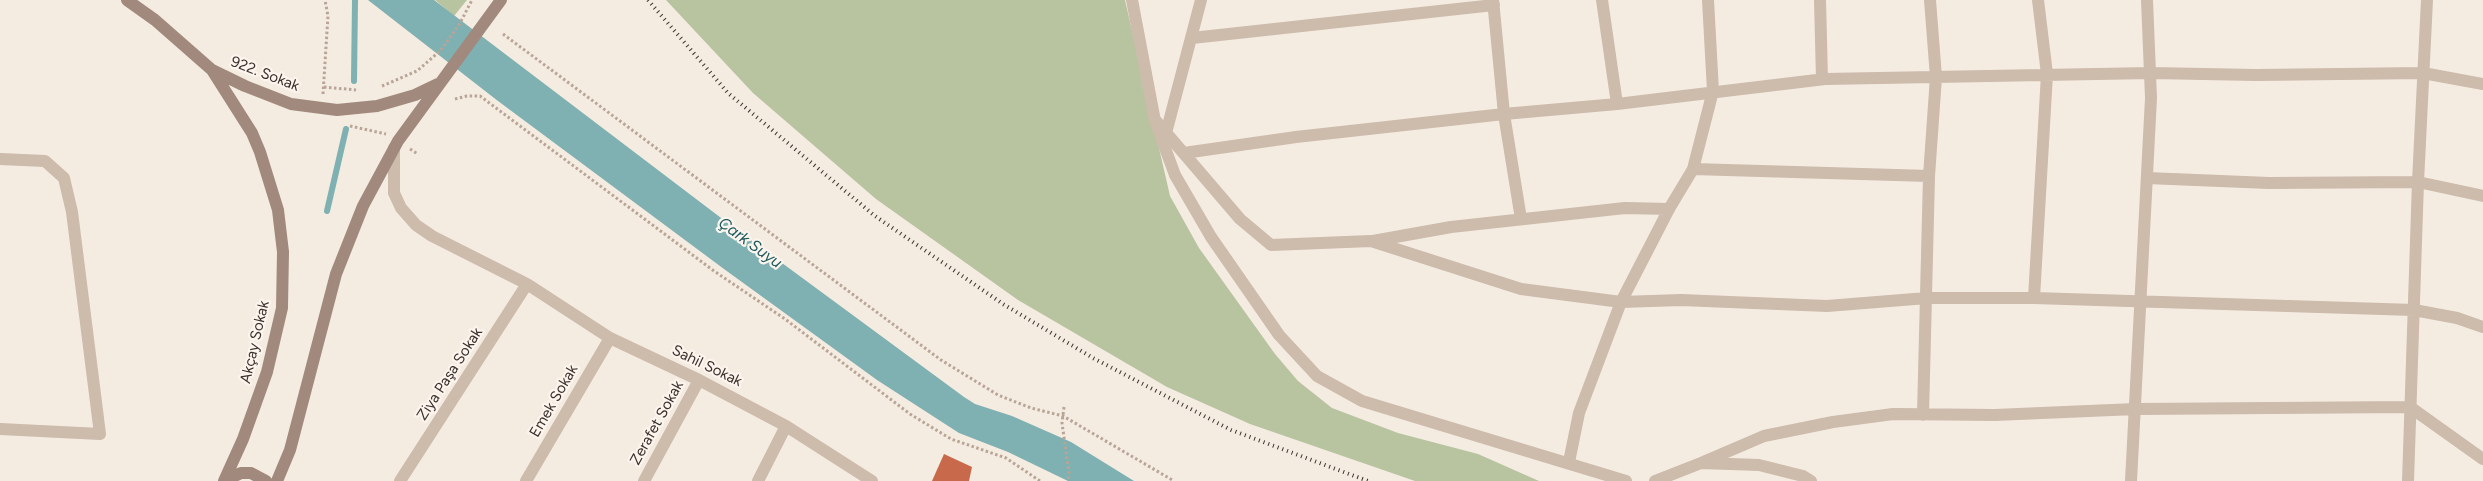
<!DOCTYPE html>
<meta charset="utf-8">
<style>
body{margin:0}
canvas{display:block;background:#f4ebe1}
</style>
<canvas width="2483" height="481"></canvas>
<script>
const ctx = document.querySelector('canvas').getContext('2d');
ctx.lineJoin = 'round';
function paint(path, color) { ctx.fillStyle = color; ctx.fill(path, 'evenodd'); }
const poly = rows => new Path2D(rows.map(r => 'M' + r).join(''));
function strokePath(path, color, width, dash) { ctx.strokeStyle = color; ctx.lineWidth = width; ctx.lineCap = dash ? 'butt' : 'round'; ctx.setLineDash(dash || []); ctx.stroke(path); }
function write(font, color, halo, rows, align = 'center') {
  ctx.font = font + ' Figtree,sans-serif'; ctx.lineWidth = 4.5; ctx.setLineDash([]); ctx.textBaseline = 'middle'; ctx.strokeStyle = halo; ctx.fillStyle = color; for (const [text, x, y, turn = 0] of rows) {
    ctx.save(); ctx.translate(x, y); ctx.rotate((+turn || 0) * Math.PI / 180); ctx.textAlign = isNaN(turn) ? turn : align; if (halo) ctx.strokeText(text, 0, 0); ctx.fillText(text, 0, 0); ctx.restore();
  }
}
paint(poly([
 [435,0,467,0,454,16],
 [666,0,1125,0,1170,196,1199,248,1275,354,1298,381,1332,408,1398,433,1478,454,1539,481,1415,481,1250,424,1167,387,1018,300,876,199,753,93]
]), '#b8c4a0');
paint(poly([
 [368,0,434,0,729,224,964,397,975,404,1012,416,1071,442,1134,481,1068,481,1008,452,959,433,877,380,724,269,498,101]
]), '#7fb0b2');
strokePath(poly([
 [354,81,355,0],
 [327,211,346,129]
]), '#7fb0b2', 6);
paint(poly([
 [944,454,972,467,969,481,932,481]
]), '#c8694b');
strokePath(poly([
 [503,34,941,360,998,395,1031,408,1063,416,1174,481],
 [382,86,417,71,440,51,459,25,472,0],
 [324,87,356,90],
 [323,94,328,16,325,0],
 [455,99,467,96,480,96,714,271,785,319,910,414,951,439,1006,458,1040,481],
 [350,126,386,134],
 [410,149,418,154],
 [1064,407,1062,423,1069,473,1068,481]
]), '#b9a596', 3, [2.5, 2.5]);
strokePath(poly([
 [1493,0,1504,114,1521,219],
 [1602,0,1617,104],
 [1820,0,1822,79],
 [1192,38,1494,5],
 [1156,121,1240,219,1271,245,1371,241,1521,289,1621,302,1681,300,1827,306,1927,298,2034,298,2414,310,2457,318,2483,327],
 [1166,133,1201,0],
 [394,148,394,193,401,208,416,225,432,236,527,284,610,338,699,380,786,426,872,481],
 [1184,153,1296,137,1504,114,1617,104,1825,79,2151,73,2256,75,2423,73,2483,84],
 [0,159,45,161,64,178,72,212,100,434,0,429],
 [1693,169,1929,176],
 [2147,178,2269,183,2418,182,2483,196],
 [1373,241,1451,227,1625,208,1669,209],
 [2034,298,2047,74,2038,0],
 [1923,415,1929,176,1936,77,1930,0],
 [1569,462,1579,413,1621,302,1669,209,1693,169,1713,91,1708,0],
 [1701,463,1764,436,1833,422,1893,414,1995,415,2135,409,2410,407,2483,459],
 [400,481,527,284],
 [526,481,610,338],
 [644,481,699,380],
 [758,481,786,426],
 [1655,481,1701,463,1759,465,1803,476,1811,481],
 [2131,481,2151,98,2147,0],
 [2408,481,2418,182,2427,0]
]), '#cdbbac', 12);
strokePath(poly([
 [1132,0,1155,121,1175,175,1211,237,1279,335,1317,376,1362,401,1626,481]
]), '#cdbbac', 12);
strokePath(poly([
 [127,0,155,20,212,70,245,86,291,104,337,110,377,106,415,95,438,84],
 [212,70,252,133,260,152,278,210,283,252,282,308,267,372,243,439,224,481],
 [224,481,241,473,251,473,266,481],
 [277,481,290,450,336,274,363,206,398,141,501,0]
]), '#a18a7d', 12);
strokePath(poly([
 [648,0,728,93,875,216,1003,304,1093,358,1231,430,1368,481]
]), '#3b302b', 4, [1, 4]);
write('15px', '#3b302b', '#fbf5ee', [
 ["922. Sokak",265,74,21],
 ["Akçay Sokak",255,342,-77],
 ["Sahil Sokak",707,366,26],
 ["Ziya Paşa Sokak",450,374,-57],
 ["Emek Sokak",554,401,-60],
 ["Zerafet Sokak",657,423,-61]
]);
write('italic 16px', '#1f5a5e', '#fbf5ee', [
 ["Çark Suyu",750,243,36]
]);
</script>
